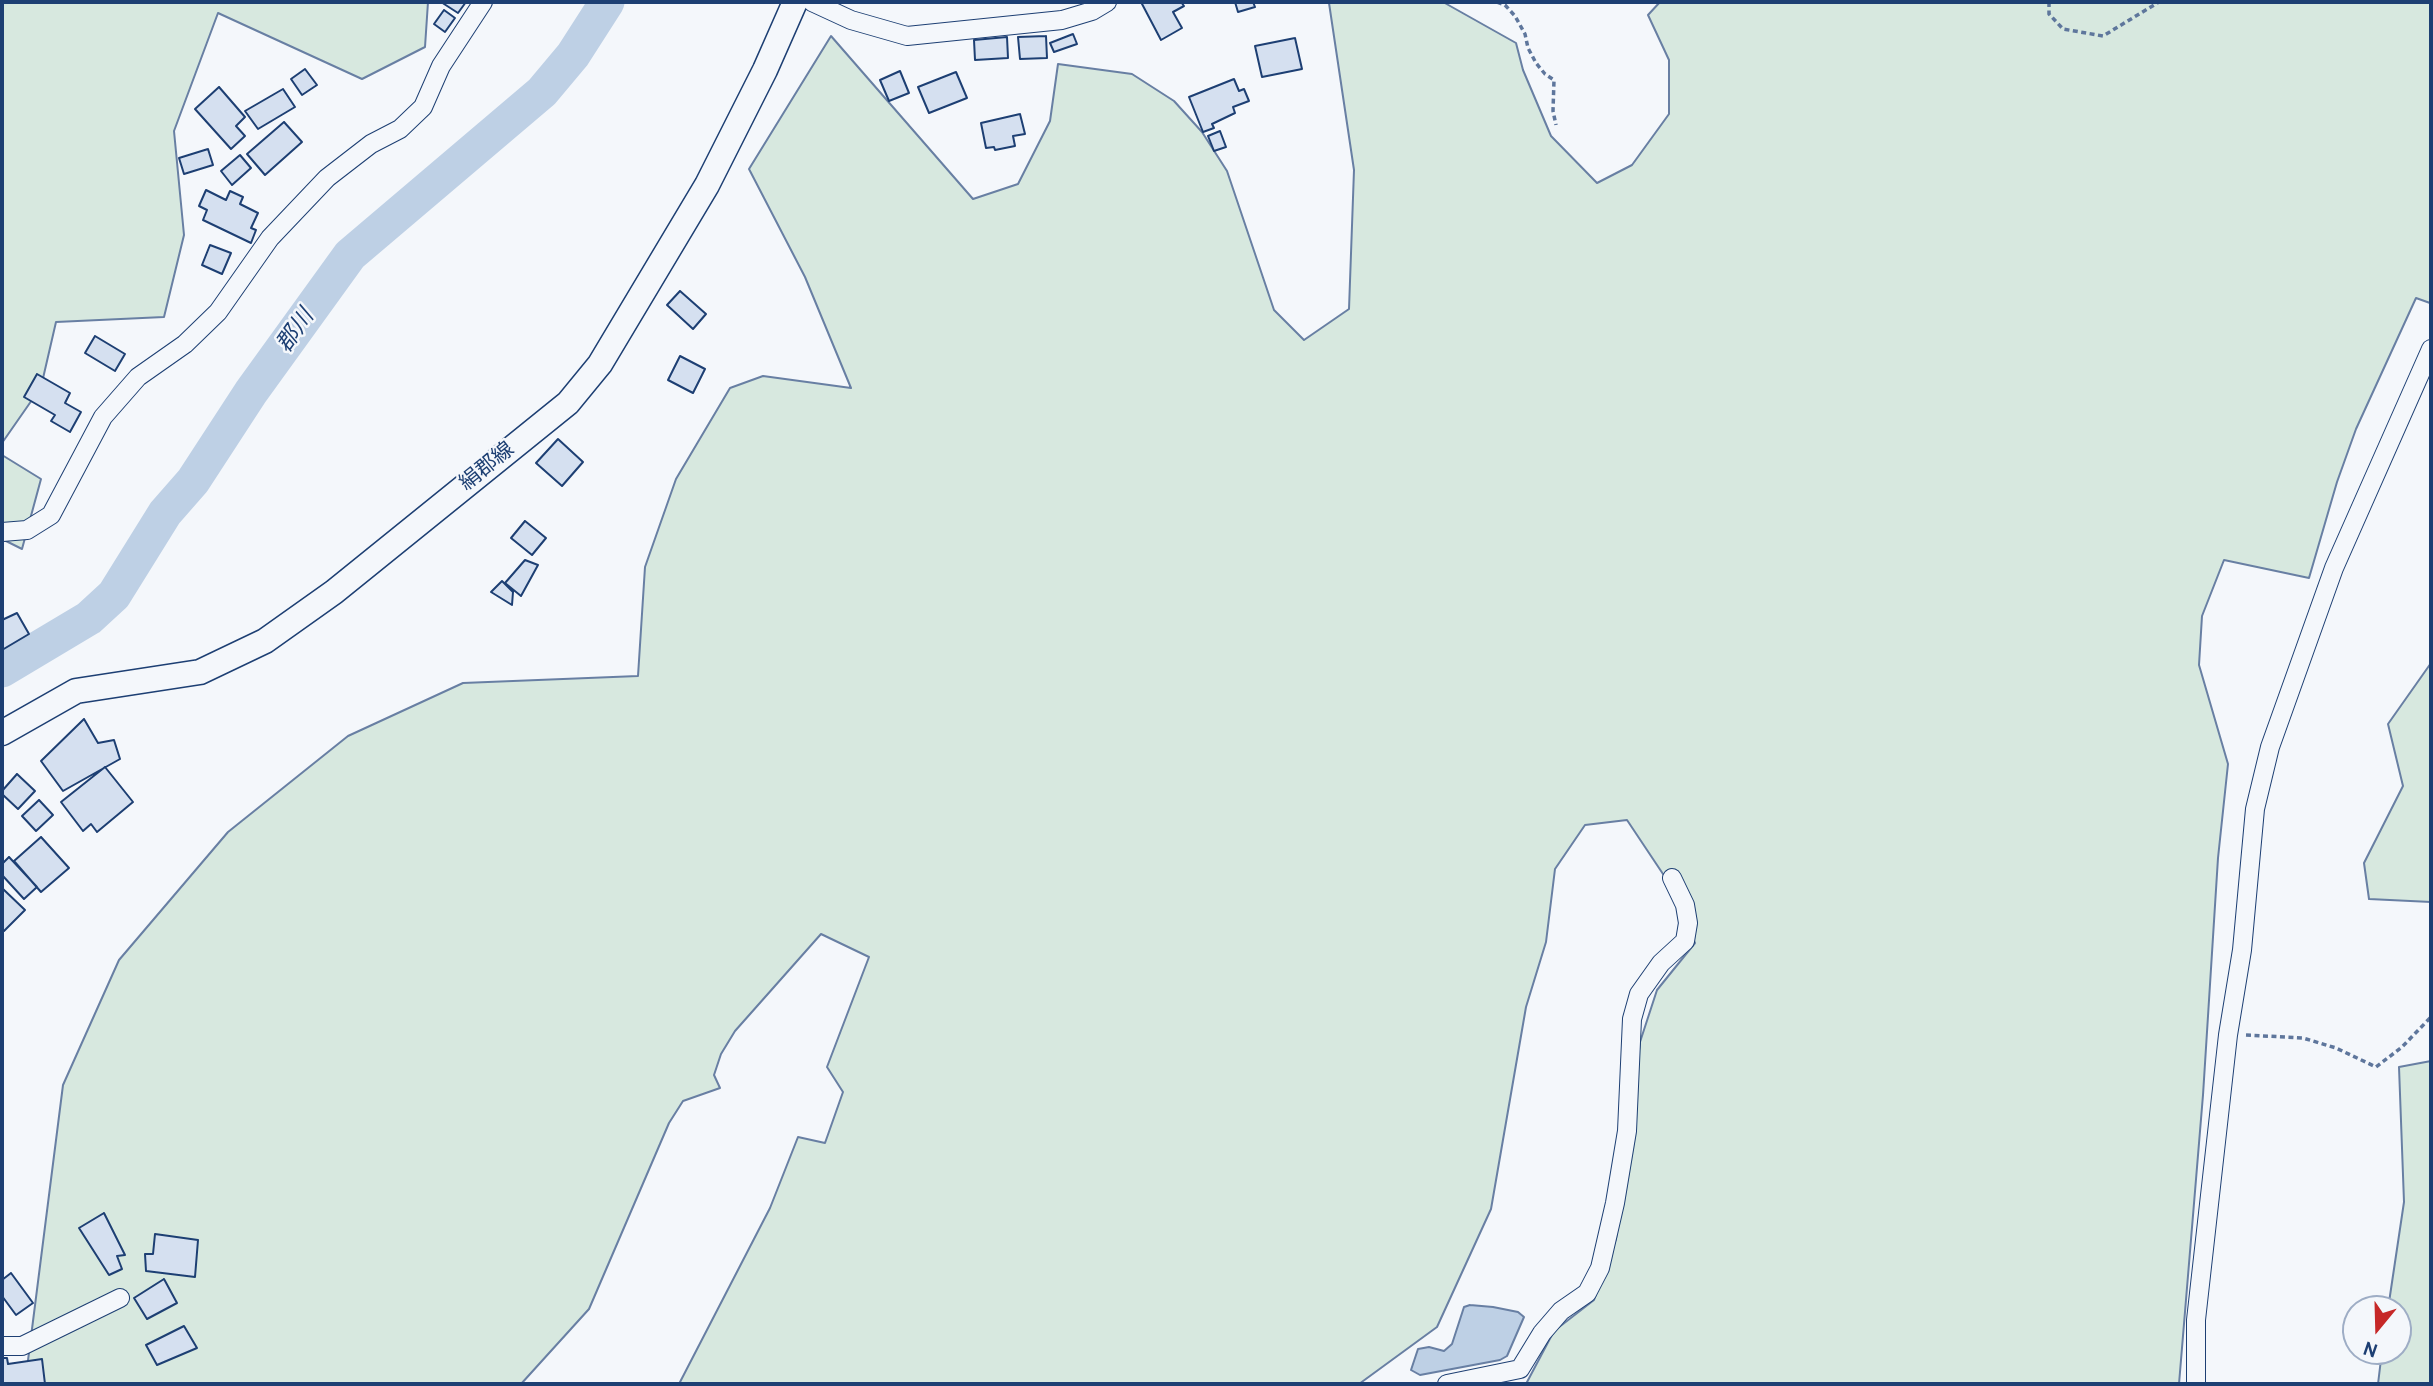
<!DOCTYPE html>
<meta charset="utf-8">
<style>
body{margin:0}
#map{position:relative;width:2433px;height:1386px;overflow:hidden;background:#f4f7fb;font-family:Overpass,sans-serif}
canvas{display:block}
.frame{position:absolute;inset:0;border:4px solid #1d3f73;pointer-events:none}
.north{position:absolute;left:2342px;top:1295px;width:70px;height:70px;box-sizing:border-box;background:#f4f7fb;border:2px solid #9eadc5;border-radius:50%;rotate:199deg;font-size:19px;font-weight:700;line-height:28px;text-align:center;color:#1d3f73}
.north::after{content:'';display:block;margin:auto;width:24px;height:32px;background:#c62828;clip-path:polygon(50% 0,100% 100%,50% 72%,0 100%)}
</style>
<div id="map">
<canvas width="2433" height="1386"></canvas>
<div class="frame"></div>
<div class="north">N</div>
</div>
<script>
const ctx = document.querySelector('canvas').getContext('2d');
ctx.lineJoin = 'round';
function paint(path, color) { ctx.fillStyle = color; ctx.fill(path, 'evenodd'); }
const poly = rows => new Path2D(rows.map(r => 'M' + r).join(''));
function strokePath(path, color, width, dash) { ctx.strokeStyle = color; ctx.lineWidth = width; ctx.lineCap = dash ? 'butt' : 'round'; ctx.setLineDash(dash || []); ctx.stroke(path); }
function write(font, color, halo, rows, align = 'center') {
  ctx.font = font + ' Overpass,"Noto Sans JP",sans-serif'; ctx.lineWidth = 5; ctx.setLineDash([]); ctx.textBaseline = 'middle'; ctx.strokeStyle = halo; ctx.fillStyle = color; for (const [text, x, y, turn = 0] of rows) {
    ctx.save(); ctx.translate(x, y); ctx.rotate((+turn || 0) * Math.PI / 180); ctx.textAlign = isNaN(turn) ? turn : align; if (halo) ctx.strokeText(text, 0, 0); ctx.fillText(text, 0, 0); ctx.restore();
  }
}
const green = poly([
 [2,2,428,2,425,47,362,79,218,13,174,131,184,235,164,317,56,322,41,387,2,443,2,2],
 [1342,2,1443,2,1516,43,1523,70,1551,136,1597,183,1632,165,1669,114,1669,60,1648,15,1660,2,2431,2,2431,299,2430,303,2416,298,2356,429,2337,482,2309,578,2224,560,2202,616,2199,665,2228,764,2218,858,2203,1095,2179,1384,1526,1384,1554,1331,1594,1300,1616,1239,1640,1042,1657,990,1695,943,1665,877,1627,820,1585,825,1555,869,1546,942,1526,1007,1491,1209,1437,1327,1359,1384,679,1384,770,1208,798,1137,825,1143,843,1092,827,1067,869,957,821,934,735,1031,721,1054,714,1075,720,1088,683,1101,669,1123,589,1309,521,1384,25,1384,63,1085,119,960,228,832,348,736,463,683,638,676,645,567,676,479,730,388,763,376,851,388,805,277,749,169,831,36,973,199,1018,184,1050,121,1058,64,1132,74,1174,101,1202,132,1227,171,1274,310,1304,340,1349,309,1354,170,1329,3,1342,2],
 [2,455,41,479,22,549,2,539,2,455],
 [2431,663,2431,902,2369,899,2364,863,2403,786,2388,724,2431,663],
 [2431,1061,2431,1384,2378,1384,2382,1351,2398,1351,2398,1309,2388,1309,2404,1202,2399,1067,2431,1061]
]);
paint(green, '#d7e8df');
strokePath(green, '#687fa3', 2);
const water = poly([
 [1470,1305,1493,1307,1518,1312,1524,1317,1507,1356,1500,1360,1420,1375,1411,1370,1418,1349,1429,1347,1444,1351,1452,1344,1464,1307,1470,1305]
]);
paint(water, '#bed0e5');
strokePath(water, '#687fa3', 2);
strokePath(poly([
 [2,670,89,618,114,595,165,513,193,481,251,392,350,255,542,92,573,55,607,2]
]), '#bed0e5', 35);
const building = poly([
 [441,2,466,2,458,13,441,2],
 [1141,2,1181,2,1184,6,1173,12,1182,28,1161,40,1141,2],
 [1235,2,1253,2,1255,7,1238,12,1235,2],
 [444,10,455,18,445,32,434,24,444,10],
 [1073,34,1077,44,1054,52,1050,43,1073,34],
 [1046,36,1047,58,1020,59,1018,37,1046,36],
 [1007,37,1008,58,975,60,974,40,1007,37],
 [1295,38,1302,69,1262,77,1255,46,1295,38],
 [305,69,317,85,302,95,291,79,305,69],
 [900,71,909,93,889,101,880,80,900,71],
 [956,72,967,98,929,113,918,87,956,72],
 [1234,79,1239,91,1244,89,1249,101,1233,107,1235,113,1212,124,1214,128,1203,132,1189,97,1234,79],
 [219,87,245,117,236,126,245,136,231,149,195,109,219,87],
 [283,89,295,107,258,129,245,111,283,89],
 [1020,114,1025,134,1013,136,1015,146,995,150,994,147,986,148,981,123,1020,114],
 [284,122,302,142,265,175,247,154,284,122],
 [1220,131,1226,147,1214,151,1208,136,1220,131],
 [208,149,213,165,184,174,179,158,208,149],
 [240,155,251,168,232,185,221,171,240,155],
 [206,190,226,200,230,191,243,197,240,204,258,213,251,228,256,230,251,243,203,220,207,210,199,206,206,190],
 [210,245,231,253,222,274,202,265,210,245],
 [680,291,706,314,693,329,667,305,680,291],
 [95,336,125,354,115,371,85,353,95,336],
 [680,356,705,369,693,393,668,380,680,356],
 [37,374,70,393,65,403,81,412,70,432,51,421,55,415,24,397,37,374],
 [558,439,583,462,562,486,536,463,558,439],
 [525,521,546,538,532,555,511,538,525,521],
 [525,560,538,565,521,596,505,583,525,560],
 [502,581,513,592,512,605,491,592,502,581],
 [17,613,29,634,2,650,2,620,17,613],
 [84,719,98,743,114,740,120,759,63,791,41,761,84,719],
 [105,767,133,802,97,832,91,824,83,831,61,802,105,767],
 [17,774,35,791,18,809,2,794,2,791,17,774],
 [39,800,53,815,36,831,22,816,39,800],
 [41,837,69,868,41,892,14,861,41,837],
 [9,857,37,887,24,899,2,875,2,864,9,857],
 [2,888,25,910,4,931,2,928,2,888],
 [104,1213,125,1255,117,1256,122,1269,109,1275,79,1228,104,1213],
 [155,1234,198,1240,195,1277,146,1271,145,1254,153,1254,155,1234],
 [11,1273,33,1303,16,1315,2,1296,2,1280,11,1273],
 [164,1279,177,1303,147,1319,134,1298,164,1279],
 [184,1326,197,1348,157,1365,146,1345,184,1326],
 [2,1358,7,1358,8,1364,42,1359,45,1384,2,1384,2,1358]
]);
paint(building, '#d5e0f0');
strokePath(building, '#1d3f73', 2);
const street = poly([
 [812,2,851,20,907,36,1062,20,1092,11,1107,2],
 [2,532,27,530,51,515,103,417,138,377,185,344,218,312,270,238,327,178,371,144,400,129,423,107,441,66,483,2],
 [2,1346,22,1346,120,1298],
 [1447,1384,1520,1369,1542,1333,1561,1311,1587,1293,1600,1268,1615,1203,1627,1131,1632,1019,1639,994,1661,963,1685,941,1688,923,1685,905,1672,878],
 [2196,1384,2196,1320,2228,1035,2242,950,2255,809,2270,747,2334,568,2431,349]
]);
const secondary = poly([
 [2,733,76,691,200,672,265,641,334,592,568,403,600,364,707,185,765,70,795,2]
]);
strokePath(street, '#1d3f73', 20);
strokePath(secondary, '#1d3f73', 27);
strokePath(poly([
 [1497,2,1505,5,1515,16,1525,34,1528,48,1536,63,1545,74,1554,80,1553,111,1556,125],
 [2049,2,2049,14,2063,29,2103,36,2159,2],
 [2246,1035,2303,1038,2336,1048,2376,1067,2402,1047,2431,1017]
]), '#5e769c', 3.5, [5, 3.5]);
strokePath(street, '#f4f7fb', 18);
strokePath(secondary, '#f4f7fb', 24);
write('21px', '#1d3f73', '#f4f7fb', [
 ["絹郡線",488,468,-39]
]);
write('italic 23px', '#1d3f73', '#f4f7fb', [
 ["郡川",297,332,-55]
]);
</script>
